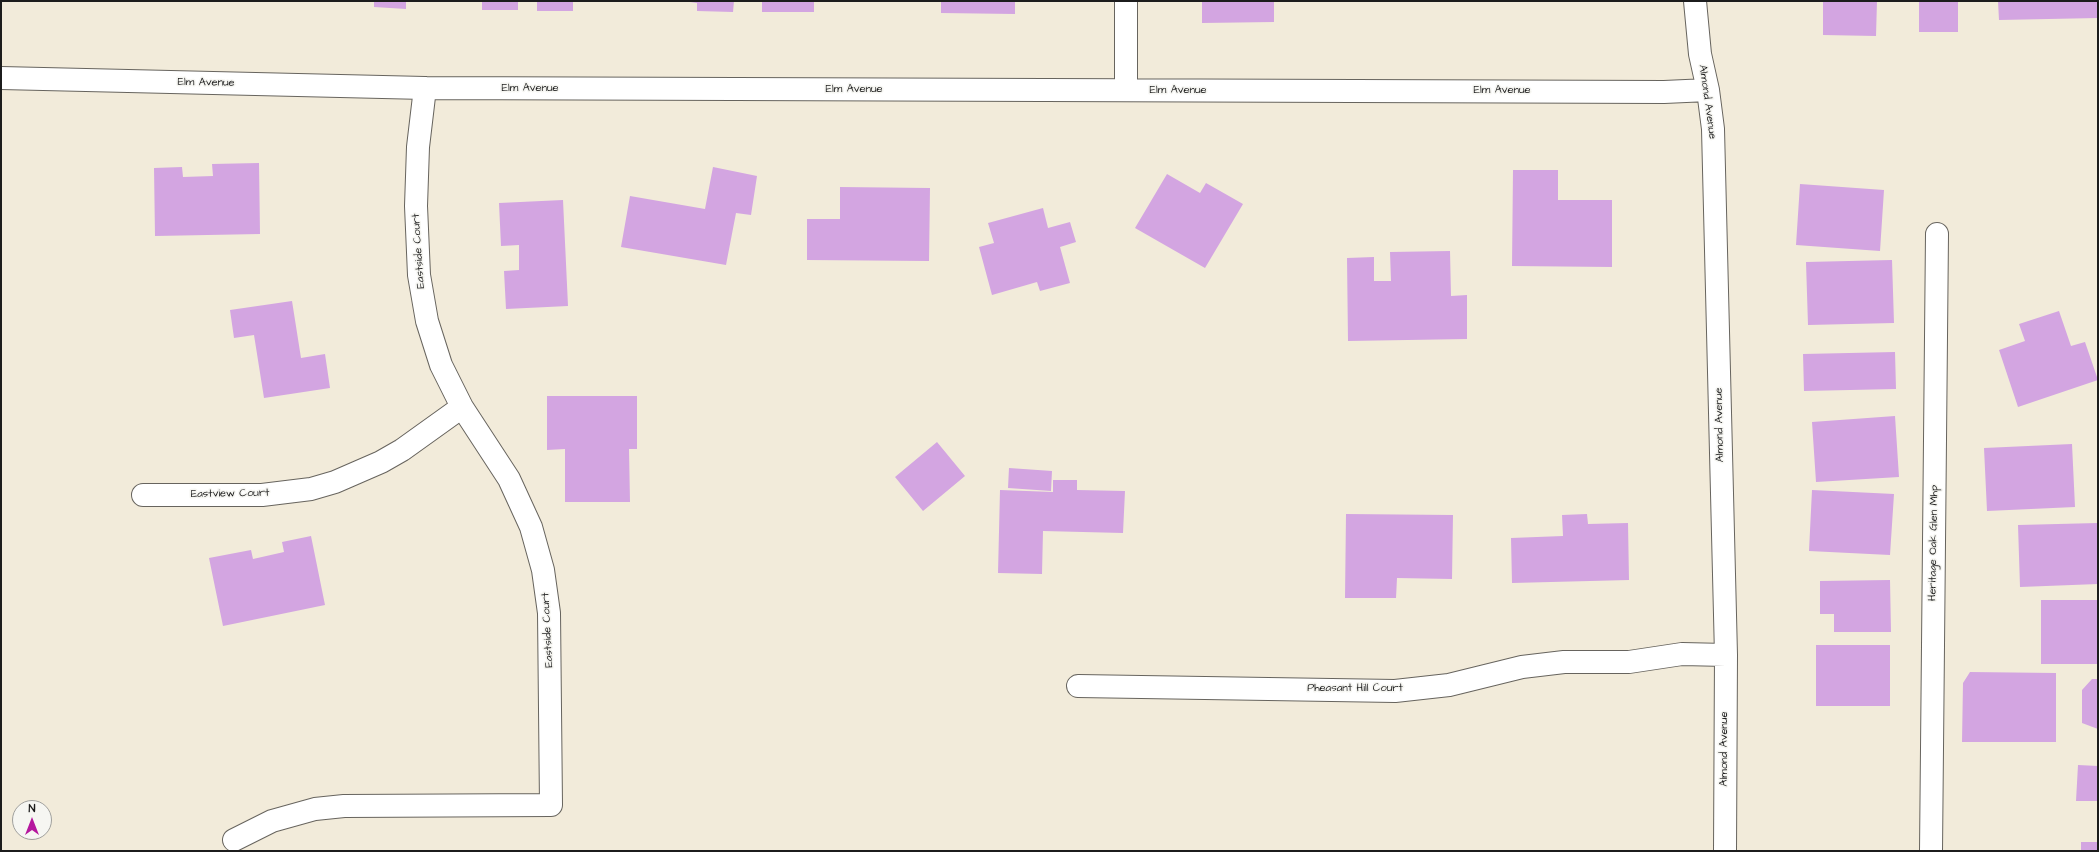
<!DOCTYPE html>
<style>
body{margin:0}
#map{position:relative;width:2099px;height:852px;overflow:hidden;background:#f2ebda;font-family:"Architects Daughter",sans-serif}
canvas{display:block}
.frame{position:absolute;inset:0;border:2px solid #1c1c1c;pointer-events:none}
.north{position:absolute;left:12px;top:800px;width:40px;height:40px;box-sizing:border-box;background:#f6f6f2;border:1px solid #9f9f9c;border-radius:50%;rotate:0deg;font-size:11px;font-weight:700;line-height:16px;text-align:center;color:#1c1c1c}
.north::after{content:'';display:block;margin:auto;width:14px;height:18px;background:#b5179e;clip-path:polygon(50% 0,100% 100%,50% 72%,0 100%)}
</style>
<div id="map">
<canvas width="2099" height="852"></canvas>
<div class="frame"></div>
<div class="north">N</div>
</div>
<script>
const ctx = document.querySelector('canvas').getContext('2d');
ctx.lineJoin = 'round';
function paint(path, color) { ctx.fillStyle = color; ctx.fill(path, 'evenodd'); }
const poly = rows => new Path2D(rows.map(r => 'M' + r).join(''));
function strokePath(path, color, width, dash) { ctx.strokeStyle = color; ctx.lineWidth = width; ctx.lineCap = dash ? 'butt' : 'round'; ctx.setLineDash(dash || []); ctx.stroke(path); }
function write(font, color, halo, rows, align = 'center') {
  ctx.font = font + ' "Architects Daughter",sans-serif'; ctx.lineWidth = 3; ctx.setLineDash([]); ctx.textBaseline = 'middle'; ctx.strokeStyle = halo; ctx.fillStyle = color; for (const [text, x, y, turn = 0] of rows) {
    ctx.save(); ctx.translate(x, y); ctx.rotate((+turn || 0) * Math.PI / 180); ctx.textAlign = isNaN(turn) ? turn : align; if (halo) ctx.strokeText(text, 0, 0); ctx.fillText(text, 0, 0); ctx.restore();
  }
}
paint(poly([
 [374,1,406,1,406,9,374,7],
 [482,1,518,1,518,10,482,10],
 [537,1,573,1,573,11,537,11],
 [683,1,734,1,733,12,697,11,697,3],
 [762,1,814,1,814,12,762,12],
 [941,1,1015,1,1015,14,941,13],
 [1202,1,1274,1,1274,22,1202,23],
 [1823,1,1877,1,1876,36,1823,35],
 [1919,1,1958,1,1958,32,1919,32],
 [1998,1,2098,1,2098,18,1999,20],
 [259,163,260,234,155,236,154,168,182,167,183,177,213,176,212,164],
 [713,167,757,176,751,215,736,213,726,265,621,247,630,196,705,209],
 [1513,170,1558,170,1558,200,1612,200,1612,267,1512,266],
 [1167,174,1200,193,1206,183,1243,204,1205,268,1135,228],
 [1800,184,1884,190,1880,251,1796,245],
 [840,187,930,188,929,261,807,260,807,219,840,219],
 [563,200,568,306,506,309,504,271,519,270,519,245,501,246,499,203],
 [1043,208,1048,228,1070,222,1076,242,1060,247,1070,283,1040,291,1037,282,992,295,979,247,994,243,988,223],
 [1450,251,1451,296,1467,295,1467,339,1348,341,1347,258,1374,257,1374,281,1391,281,1390,252],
 [1892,260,1894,323,1808,325,1806,262],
 [292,301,301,358,325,354,330,388,264,398,254,335,234,338,230,310],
 [2059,311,2071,346,2085,342,2098,380,2018,407,1999,350,2025,341,2019,324],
 [1895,352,1896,389,1804,391,1803,354],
 [547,396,637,396,637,449,629,449,630,502,565,502,565,449,547,450],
 [1895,416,1899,477,1816,482,1812,422],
 [937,442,965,476,923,511,895,477],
 [2072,444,2075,507,1987,511,1984,448],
 [1009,468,1052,471,1051,491,1008,488],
 [1053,480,1077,480,1077,490,1125,491,1123,533,1043,531,1042,574,998,573,1000,490,1053,492],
 [1812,490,1894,494,1890,555,1809,551],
 [1346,514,1453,515,1452,579,1397,578,1396,598,1345,598],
 [1587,514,1588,524,1628,523,1629,580,1512,583,1511,538,1563,536,1562,515],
 [2098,523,2098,584,2020,587,2018,525],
 [311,536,325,605,223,626,209,558,251,550,253,559,284,552,282,542],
 [1890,580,1891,632,1834,632,1834,614,1820,614,1820,581],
 [2041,600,2098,600,2098,664,2041,664],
 [1816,645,1890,645,1890,706,1816,706],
 [1970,672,2056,673,2056,742,1962,742,1963,683],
 [2092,679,2098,679,2098,729,2082,723,2082,690],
 [2078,765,2098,766,2098,801,2076,801],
 [2081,842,2098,842,2098,851,2081,851]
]), '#d3a5e1');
const minor = poly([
 [1126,1,1126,90],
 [1695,1,1700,54,1708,90,1713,129,1726,655,1725,851],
 [1,78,425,88,1664,92,1708,90],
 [143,495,262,495,311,489,335,482,381,462,402,450,462,407],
 [1078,686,1395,691,1449,685,1522,667,1564,662,1629,662,1682,654,1726,655],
 [234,840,272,821,315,809,344,806,551,805,549,613,543,570,531,527,509,479,462,407,441,365,427,321,419,275,416,206,418,147,425,88],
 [1931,851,1937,234]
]);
strokePath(minor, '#67645e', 24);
strokePath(minor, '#fff', 22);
write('11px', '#1c1c1c', '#f6f6f2', [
 ["Elm Avenue",206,83,1],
 ["Elm Avenue",530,89],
 ["Elm Avenue",854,90],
 ["Elm Avenue",1178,91],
 ["Elm Avenue",1502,91],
 ["Almond Avenue",1707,102,82],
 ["Eastside Court",419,251,-94],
 ["Almond Avenue",1720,425,-91],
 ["Eastview Court",230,494,-1],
 ["Heritage Oak Glen Mhp",1934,543,-89],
 ["Eastside Court",548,630,-93],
 ["Pheasant Hill Court",1355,689],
 ["Almond Avenue",1725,749,-90]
]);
</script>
